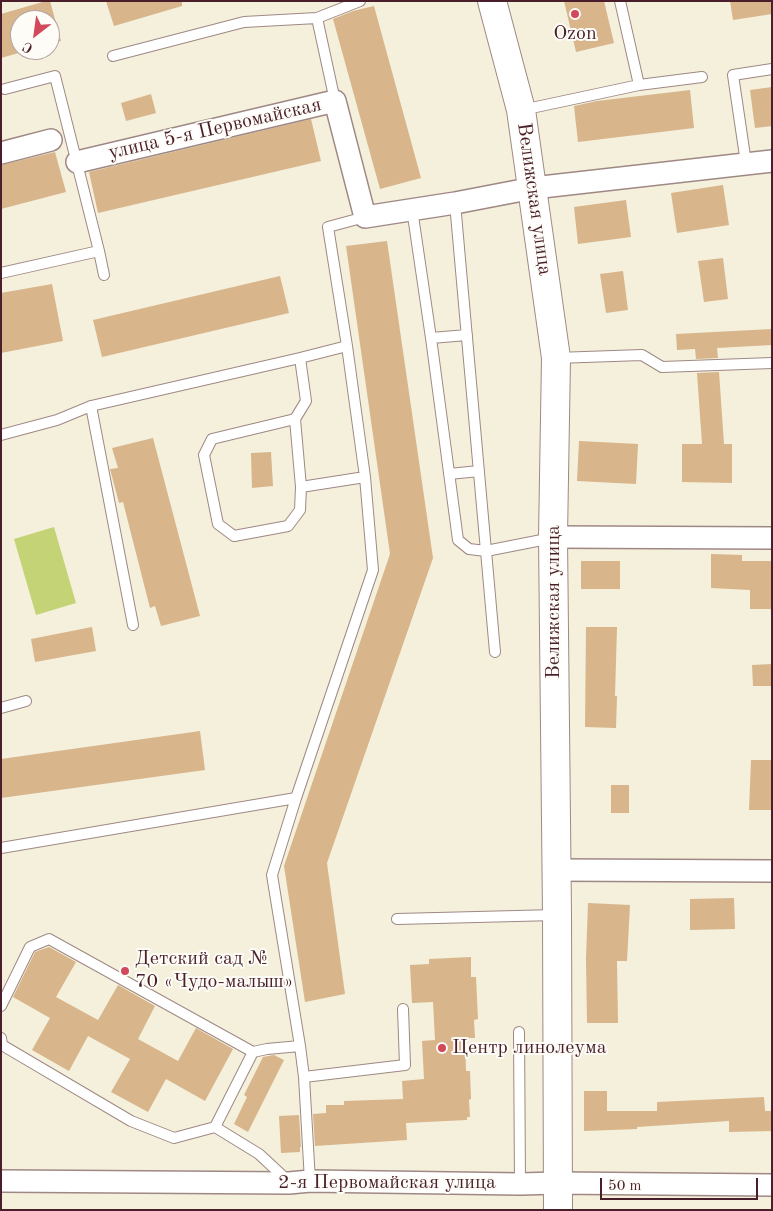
<!DOCTYPE html>
<meta charset="utf-8">
<style>
body{margin:0}
#map{position:relative;width:773px;height:1211px;overflow:hidden;background:#f4f0dc;font-family:"Old Standard TT",serif}
canvas{display:block}
.frame{position:absolute;inset:0;border:2px solid #4a1f2b;pointer-events:none}
.north{position:absolute;left:10px;top:10px;width:50px;height:50px;box-sizing:border-box;background:#fdfcf7;border:1px solid #b5a4a5;border-radius:50%;rotate:210deg;font-size:14px;font-weight:700;line-height:20px;text-align:center;color:#4a1f2b}
.north::after{content:'';display:block;margin:auto;width:18px;height:22px;background:#d1495b;clip-path:polygon(50% 0,100% 100%,50% 72%,0 100%)}
.scale{position:absolute;left:600px;top:1178px;width:158px;height:22px;box-sizing:border-box;border:2px solid #4a1f2b;border-top:0;padding-left:6px;font-size:15px;line-height:18px;white-space:nowrap;color:#4a1f2b;-webkit-text-stroke:4px #fdfcf7;paint-order:stroke}
</style>
<div id="map">
<canvas width="773" height="1211"></canvas>
<div class="frame"></div>
<div class="north">С</div>
<div class="scale">50 m</div>
</div>
<script>
const ctx = document.querySelector('canvas').getContext('2d');
ctx.lineJoin = 'round';
function paint(path, color) { ctx.fillStyle = color; ctx.fill(path, 'evenodd'); }
const poly = rows => new Path2D(rows.map(r => 'M' + r).join(''));
function strokePath(path, color, width, dash) { ctx.strokeStyle = color; ctx.lineWidth = width; ctx.lineCap = dash ? 'butt' : 'round'; ctx.setLineDash(dash || []); ctx.stroke(path); }
function write(font, color, halo, rows, align = 'center') {
  ctx.font = font + ' "Old Standard TT",serif'; ctx.lineWidth = 4; ctx.setLineDash([]); ctx.textBaseline = 'middle'; ctx.strokeStyle = halo; ctx.fillStyle = color; for (const [text, x, y, turn = 0] of rows) {
    ctx.save(); ctx.translate(x, y); ctx.rotate((+turn || 0) * Math.PI / 180); ctx.textAlign = isNaN(turn) ? turn : align; if (halo) ctx.strokeText(text, 0, 0); ctx.fillText(text, 0, 0); ctx.restore();
  }
}
paint(poly([
 [54,527,76,603,36,615,14,539]
]), '#c3d375');
paint(poly([
 [46,1,50,1,61,41,50,44,50,20,20,20,20,50,29,50,1,58,1,14],
 [106,1,182,1,182,6,114,26],
 [564,1,604,1,614,43,576,52],
 [730,1,772,1,772,14,733,20],
 [374,6,421,178,380,189,333,19,353,11],
 [772,87,772,126,755,128,750,90],
 [690,90,694,128,578,142,574,106,597,101],
 [151,94,156,113,126,121,121,103],
 [311,119,321,161,98,213,89,172],
 [55,152,66,192,1,209,1,165],
 [723,185,729,225,677,233,671,193],
 [626,200,631,237,578,244,574,207],
 [387,241,433,558,327,863,345,994,305,1002,284,866,390,554,346,246],
 [723,258,728,299,704,302,698,261],
 [623,271,628,310,606,313,600,274],
 [280,276,289,313,102,357,93,320],
 [52,284,63,341,1,353,1,293],
 [772,329,772,345,717,348,718,358,696,359,695,349,677,350,676,334],
 [719,372,724,444,732,444,732,483,682,482,682,444,702,444,697,373],
 [153,438,200,616,161,626,155,606,150,608,123,502,119,503,110,469,118,468,112,448],
 [579,441,638,444,636,484,577,481],
 [271,452,273,486,252,488,251,453],
 [711,554,742,555,742,561,772,561,772,609,750,609,750,590,711,588],
 [581,561,620,561,620,589,581,589],
 [92,627,96,651,35,662,31,639],
 [586,627,617,627,615,696,617,696,616,728,585,727],
 [772,664,772,686,753,686,752,665],
 [200,731,205,770,1,798,1,759],
 [751,760,772,760,772,810,749,810],
 [611,785,629,785,629,813,611,813],
 [734,898,735,929,690,930,690,899],
 [588,903,630,905,627,961,617,961,618,1023,587,1023,586,959],
 [49,947,76,962,56,997,98,1020,118,985,155,1006,138,1039,178,1061,196,1028,233,1049,205,1101,166,1079,148,1112,111,1092,130,1059,88,1036,69,1071,32,1050,50,1018,13,997,35,952],
 [471,957,471,977,476,977,478,1019,474,1020,475,1038,465,1038,466,1071,470,1071,471,1099,469,1100,470,1117,467,1117,467,1120,406,1123,407,1140,315,1146,313,1114,326,1113,326,1105,344,1105,344,1101,403,1099,402,1081,424,1079,422,1041,435,1040,433,1002,412,1003,410,965,429,964,429,959],
 [274,1055,284,1060,248,1132,234,1124,247,1097,244,1095,263,1057],
 [584,1091,607,1091,607,1111,657,1111,657,1102,764,1097,765,1111,772,1111,772,1131,729,1132,729,1121,637,1127,637,1129,584,1131],
 [299,1115,301,1147,300,1147,300,1152,281,1153,279,1116]
]), '#d8b58b');
const lane = poly([
 [620,1,639,85],
 [317,18,335,101],
 [113,56,244,22,317,18,360,1],
 [522,110,639,85,702,77],
 [746,163,733,75,772,69],
 [455,203,486,551,552,538],
 [412,209,431,338,458,540,469,549,486,551,495,652],
 [99,251,104,275],
 [1,273,99,251,55,76,5,89],
 [431,338,467,335],
 [300,358,306,401,295,419,212,439,204,455,218,524,234,536,288,526,300,510,301,487,365,477],
 [556,358,642,355,662,367,772,363],
 [91,406,133,625],
 [295,419,301,487],
 [1,435,57,420,91,406,300,358,347,346],
 [449,474,479,471],
 [1,708,26,701],
 [1,848,296,798],
 [397,919,556,915],
 [1,1006,30,947,49,939,253,1052],
 [519,1032,520,1184],
 [1,1038,2,1045,131,1121,174,1138,215,1127,259,1154,287,1180],
 [304,1077,405,1065,403,1009],
 [215,1127,253,1052,267,1049,300,1046],
 [310,1181,304,1077,300,1046,272,875,296,798,373,570,365,477,347,346,328,227,365,217]
]);
const street = poly([
 [1,153,51,140],
 [77,162,335,101,365,217,455,203,533,188,772,161],
 [553,537,772,538],
 [557,870,772,871],
 [1,1181,289,1183,310,1181,520,1184,557,1183,772,1185]
]);
const secondary = poly([
 [492,1,521,110,556,358,553,537,557,915,558,1210]
]);
strokePath(lane, '#9f8884', 12);
strokePath(street, '#9f8884', 24);
strokePath(secondary, '#9f8884', 30);
strokePath(lane, '#fff', 10);
strokePath(street, '#fff', 21);
strokePath(secondary, '#fff', 28);
for (const [x, y, r, color] of [
 [575,14,5,"#d1495b"],
 [125,971,5,"#d1495b"],
 [442,1048,5,"#d1495b"]
]) { const dot = new Path2D(); dot.arc(x, y, r, 0, 2 * Math.PI); ctx.fillStyle = color; ctx.fill(dot); strokePath(dot, '#fdfcf7', 2); }
write('20px', '#4a1f2b', '#fdfcf7', [
 ["Ozon",575,34,"center"],
 ["Детский сад №",135,959],
 ["70 «Чудо-малыш»",135,982],
 ["Центр линолеума",452,1048]
], 'left');
write('20px', '#4a1f2b', '#fdfcf7', [
 ["улица 5-я Первомайская",215,129,-13],
 ["Велижская улица",534,199,82],
 ["Велижская улица",554,602,-90],
 ["2-я Первомайская улица",387,1183]
]);
</script>
